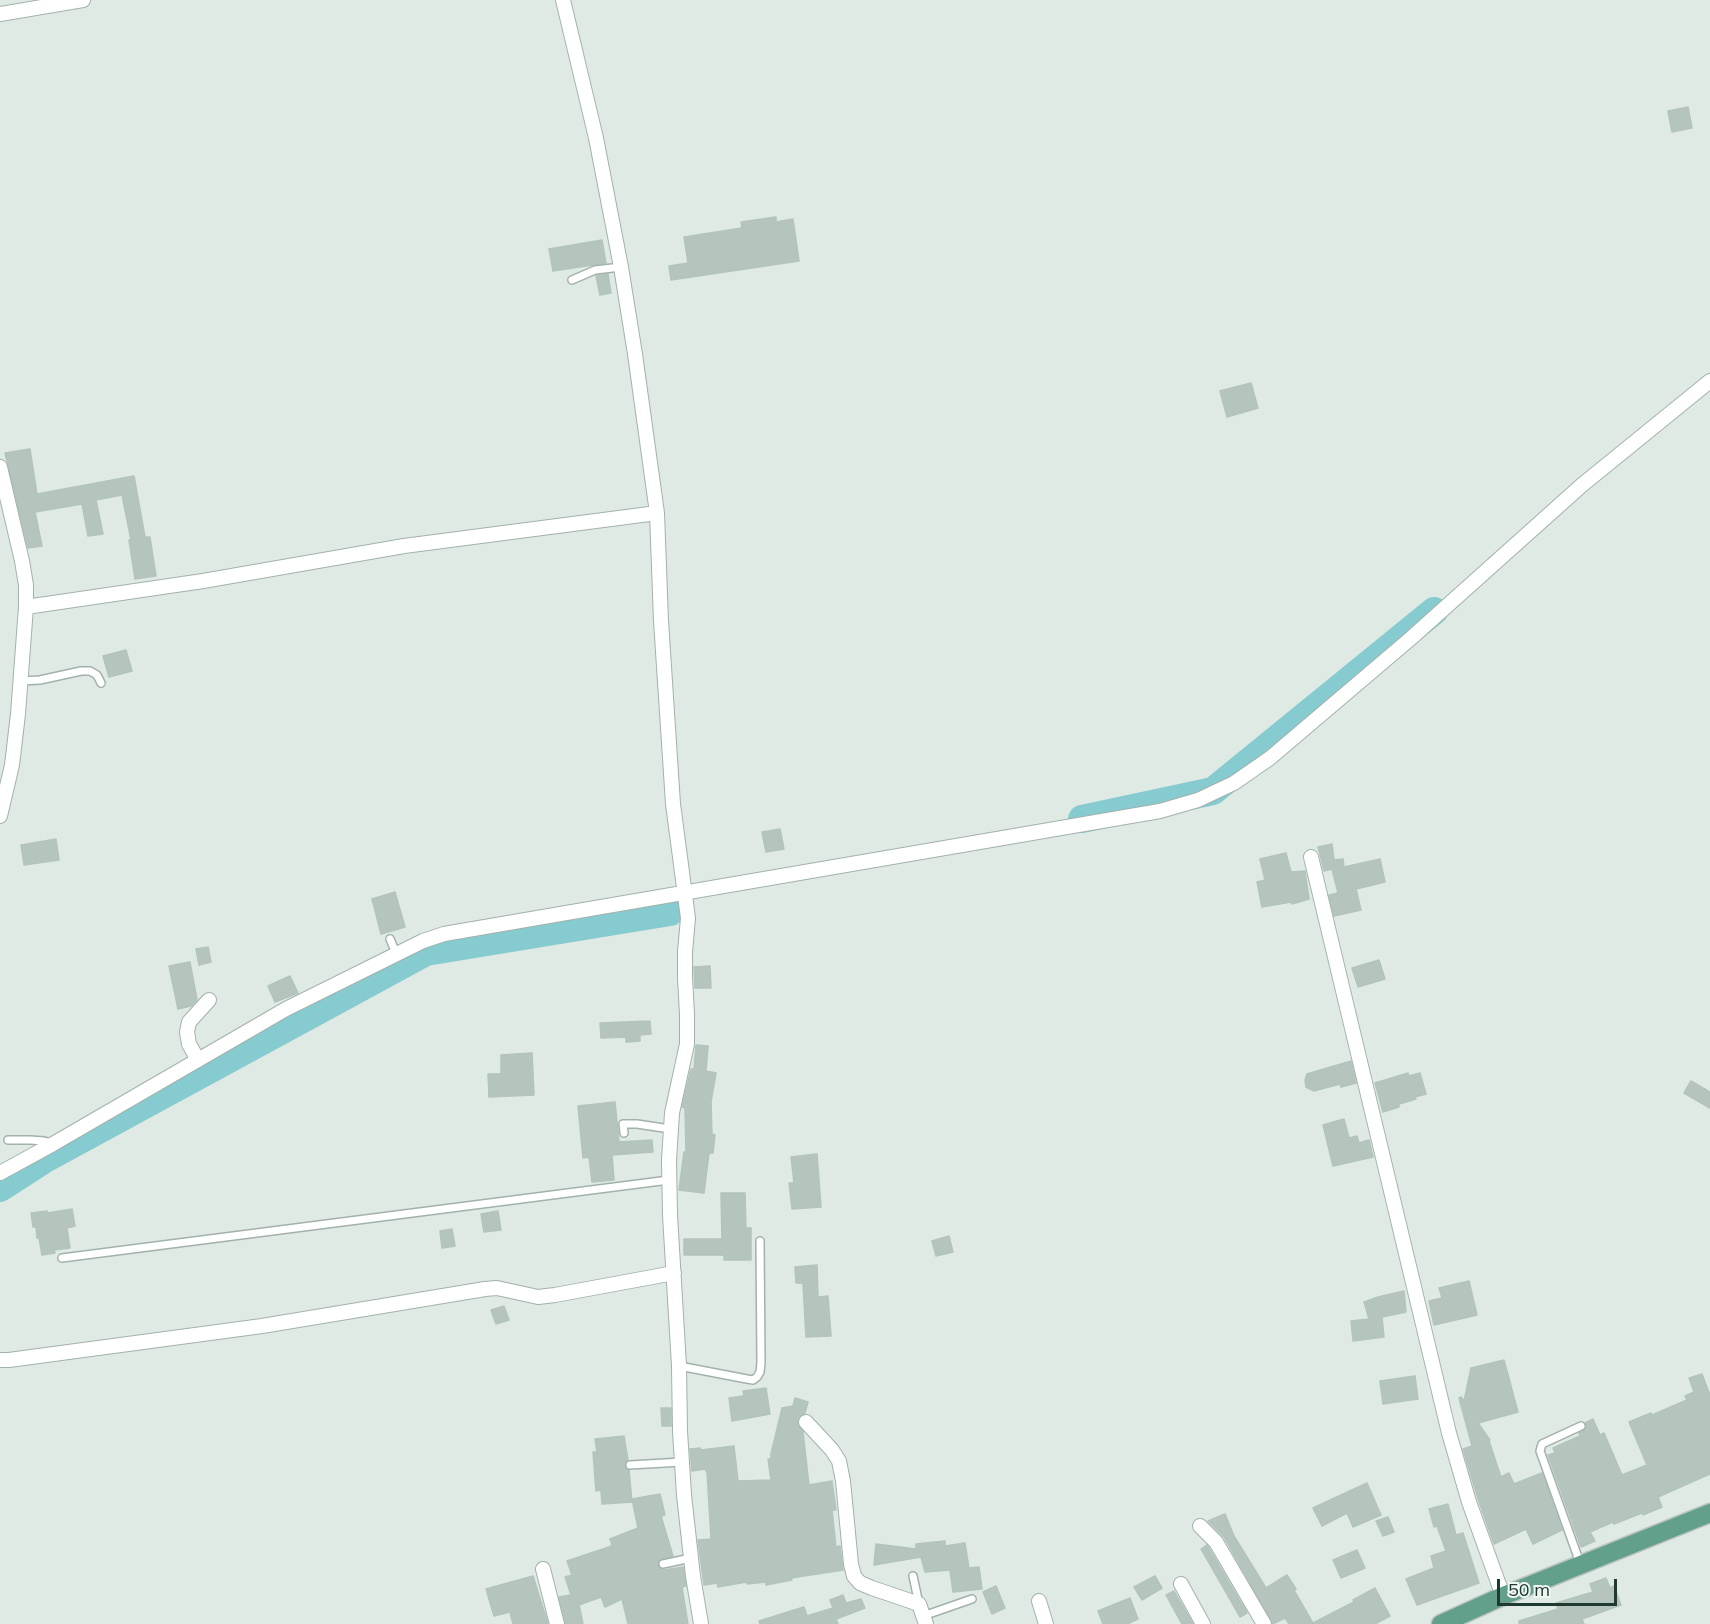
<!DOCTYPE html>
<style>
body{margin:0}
#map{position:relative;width:1710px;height:1624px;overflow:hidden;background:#dfeae4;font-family:Mulish,sans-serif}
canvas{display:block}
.scale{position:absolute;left:1497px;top:1579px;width:120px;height:27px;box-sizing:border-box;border:3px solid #203a31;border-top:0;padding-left:8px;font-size:18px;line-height:21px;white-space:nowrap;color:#203a31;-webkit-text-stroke:4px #eff7f3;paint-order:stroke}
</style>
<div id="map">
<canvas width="1710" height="1624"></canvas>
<div class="scale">50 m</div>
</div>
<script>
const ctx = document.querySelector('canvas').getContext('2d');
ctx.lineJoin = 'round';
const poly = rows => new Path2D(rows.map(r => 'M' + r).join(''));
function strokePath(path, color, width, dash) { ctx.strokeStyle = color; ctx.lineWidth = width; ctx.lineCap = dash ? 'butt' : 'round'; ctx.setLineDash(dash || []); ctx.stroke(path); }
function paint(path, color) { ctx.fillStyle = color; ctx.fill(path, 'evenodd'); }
strokePath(poly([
 [1082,819,1213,791,1434,611],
 [0,1188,45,1159,426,952,670,912]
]), '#86cbd0', 28);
const building = poly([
 [1688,107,1692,128,1672,132,1668,111,1688,107],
 [776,217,776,222,793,219,799,261,671,280,669,266,688,263,684,237,742,228,741,222,776,217],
 [602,240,606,263,553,271,549,249,602,240],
 [608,274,611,293,600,295,596,276,608,274],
 [1251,383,1258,408,1227,417,1220,391,1251,383],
 [30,449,37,494,134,476,145,537,150,537,156,576,135,579,129,540,131,540,122,495,96,500,103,534,88,536,82,504,35,512,42,546,28,548,5,453,30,449],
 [126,650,132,671,109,677,103,656,126,650],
 [780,829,784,849,766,852,762,832,780,829],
 [56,839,59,860,24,865,21,845,56,839],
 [1332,844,1334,860,1343,859,1344,867,1380,859,1385,882,1356,889,1361,910,1334,916,1329,895,1338,893,1332,869,1324,871,1318,847,1332,844],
 [1286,853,1291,872,1305,871,1309,899,1292,904,1291,902,1262,907,1257,882,1265,880,1260,859,1286,853],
 [395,892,405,927,381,934,372,899,395,892],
 [208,947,211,962,199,965,196,949,208,947],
 [1379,960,1385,979,1358,987,1352,968,1379,960],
 [190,962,197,1000,191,1006,178,1009,169,966,190,962],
 [710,966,711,988,695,988,694,967,710,966],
 [290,976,298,993,275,1002,268,986,290,976],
 [650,1021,651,1034,640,1035,640,1041,626,1042,626,1037,601,1038,600,1023,650,1021],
 [696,1045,708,1046,706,1071,716,1073,711,1102,712,1134,715,1135,713,1153,709,1153,704,1193,679,1190,684,1152,686,1153,685,1108,682,1107,691,1069,694,1069,696,1045],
 [532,1053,534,1095,489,1097,488,1074,501,1074,501,1055,532,1053],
 [1351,1061,1356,1083,1341,1087,1340,1084,1314,1091,1306,1087,1305,1080,1307,1074,1351,1061],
 [1408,1073,1409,1076,1420,1073,1426,1094,1415,1097,1416,1099,1399,1104,1399,1107,1383,1112,1375,1083,1408,1073],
 [1691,1081,1710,1092,1710,1108,1684,1093,1691,1081],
 [615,1102,619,1142,652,1140,653,1152,612,1155,614,1180,592,1182,589,1157,583,1158,578,1106,615,1102],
 [1344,1119,1349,1138,1357,1136,1359,1143,1369,1140,1373,1157,1333,1166,1323,1125,1344,1119],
 [817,1154,821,1207,792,1209,789,1183,794,1183,791,1157,817,1154],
 [721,1193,745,1193,746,1228,751,1228,751,1260,724,1260,724,1255,684,1255,684,1239,722,1239,721,1193],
 [72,1209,75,1226,67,1228,70,1248,54,1250,55,1253,42,1255,39,1238,37,1238,36,1227,33,1227,31,1213,47,1211,48,1213,72,1209],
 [498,1211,501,1230,484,1232,481,1214,498,1211],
 [452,1229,455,1246,442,1248,440,1231,452,1229],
 [949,1236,953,1252,936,1256,932,1241,949,1236],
 [817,1265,818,1297,828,1296,831,1336,806,1337,803,1283,796,1283,795,1267,817,1265],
 [1469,1281,1477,1315,1434,1325,1429,1301,1442,1298,1439,1288,1469,1281],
 [1404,1291,1406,1312,1382,1317,1384,1337,1353,1341,1351,1321,1369,1319,1364,1302,1378,1297,1404,1291],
 [504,1306,509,1320,496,1324,491,1310,504,1306],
 [1504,1360,1518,1412,1478,1423,1490,1440,1489,1441,1501,1477,1509,1473,1514,1484,1542,1473,1562,1530,1533,1544,1526,1529,1494,1544,1478,1499,1463,1449,1472,1446,1459,1398,1461,1397,1464,1401,1471,1368,1504,1360],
 [1702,1374,1710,1395,1710,1474,1658,1497,1662,1507,1643,1515,1642,1513,1614,1524,1613,1522,1590,1532,1595,1541,1581,1547,1548,1455,1555,1453,1553,1448,1580,1436,1579,1433,1586,1429,1585,1423,1593,1419,1600,1435,1604,1433,1622,1475,1647,1465,1629,1422,1651,1413,1652,1415,1687,1400,1685,1396,1694,1392,1689,1378,1702,1374],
 [1415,1376,1418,1399,1383,1404,1380,1381,1415,1376],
 [766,1388,770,1414,732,1421,729,1398,744,1396,743,1391,766,1388],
 [795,1398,808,1402,805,1413,800,1416,797,1423,803,1432,809,1485,832,1481,836,1510,832,1510,836,1547,840,1546,843,1570,791,1578,792,1580,766,1585,766,1582,747,1584,746,1582,718,1587,717,1583,704,1585,698,1540,711,1539,707,1471,706,1471,705,1469,692,1471,690,1449,700,1448,701,1450,734,1446,738,1481,771,1480,768,1459,771,1459,771,1454,782,1408,793,1406,795,1398],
 [661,1408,671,1408,671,1426,662,1426,661,1408],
 [624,1436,628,1460,624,1466,629,1470,632,1502,602,1504,601,1490,596,1491,593,1452,597,1452,595,1439,624,1436],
 [1367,1483,1381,1515,1353,1527,1347,1513,1322,1526,1313,1508,1367,1483],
 [660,1494,665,1515,661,1516,673,1556,660,1559,658,1566,664,1570,683,1567,686,1586,682,1587,688,1624,628,1624,622,1599,605,1607,601,1597,579,1605,583,1624,566,1624,559,1597,571,1595,565,1577,572,1575,567,1561,609,1547,612,1545,610,1539,638,1528,632,1499,660,1494],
 [1448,1504,1456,1535,1463,1533,1479,1583,1417,1605,1406,1579,1434,1568,1431,1556,1446,1551,1437,1526,1434,1527,1429,1509,1448,1504],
 [1225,1514,1234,1536,1266,1588,1287,1575,1296,1589,1294,1590,1313,1623,1354,1602,1353,1600,1375,1588,1390,1616,1375,1624,1289,1624,1285,1618,1273,1624,1224,1537,1208,1521,1225,1514],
 [1388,1517,1394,1532,1383,1536,1376,1521,1388,1517],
 [945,1541,945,1546,965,1543,969,1568,979,1567,982,1589,953,1592,950,1570,925,1572,921,1557,874,1565,874,1564,876,1544,916,1549,916,1544,945,1541],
 [1207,1545,1247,1613,1240,1617,1201,1549,1207,1545],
 [1357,1550,1365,1568,1341,1578,1333,1560,1357,1550],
 [533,1576,548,1624,513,1624,510,1612,494,1616,486,1589,533,1576],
 [1155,1576,1162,1588,1142,1600,1134,1587,1155,1576],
 [1606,1578,1610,1588,1614,1586,1621,1605,1582,1619,1584,1624,1519,1624,1519,1621,1558,1609,1556,1603,1593,1592,1590,1584,1606,1578],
 [996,1586,1005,1608,992,1614,983,1592,996,1586],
 [1174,1591,1193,1624,1182,1624,1166,1595,1174,1591],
 [843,1595,846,1603,861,1599,865,1608,836,1619,838,1624,760,1624,759,1621,804,1607,807,1616,833,1608,830,1600,843,1595],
 [1130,1598,1138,1619,1127,1624,1103,1624,1098,1611,1130,1598]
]);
paint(building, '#b5c5bd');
strokePath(building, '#b2c4bb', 1.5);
const lane = poly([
 [572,280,595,270,621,267],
 [21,681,40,680,81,671,90,671,97,675,101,683],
 [390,939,396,953],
 [624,1133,623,1124,637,1124,670,1129],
 [8,1140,30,1140,44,1141,51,1143],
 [62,1258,669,1180],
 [679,1366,747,1379,753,1380,757,1377,760,1372,761,1363,760,1241],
 [630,1465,682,1462],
 [1580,1563,1540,1451,1542,1444,1581,1426],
 [663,1564,691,1558],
 [913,1576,919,1604],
 [923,1616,972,1599]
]);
const street = poly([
 [563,0,596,138,621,267,635,354,657,513,661,621,673,804,688,918,685,952,685,978,687,1014,687,1044,672,1113,669,1160,670,1215,679,1366,680,1431,684,1495,693,1576,701,1624],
 [0,14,83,0],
 [0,467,22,561,26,585,26,607,18,714,12,765,0,816],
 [26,607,203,581,404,546,657,513],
 [1311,857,1449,1433,1469,1502,1503,1596],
 [198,1060,189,1044,187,1032,189,1022,209,1000],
 [0,1173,53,1144,286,1009,423,941,444,934,1160,811,1198,800,1234,783,1270,758,1410,639,1582,485,1710,381],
 [0,1360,9,1360,262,1326,485,1289,497,1288,538,1297,555,1295,674,1273],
 [806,1422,832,1450,839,1461,843,1481,851,1564,854,1576,860,1583,872,1588,919,1604,926,1624],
 [1200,1526,1216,1542,1264,1624],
 [543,1569,557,1624],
 [1181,1584,1203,1624],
 [1039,1601,1046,1624]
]);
const primary = poly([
 [1441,1624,1503,1596,1710,1513]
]);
strokePath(lane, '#a2b2ab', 10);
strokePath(street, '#a2b2ab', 16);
strokePath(primary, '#bcc4c1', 21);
strokePath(lane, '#fff', 7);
strokePath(street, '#fff', 14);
strokePath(primary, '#63a08b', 18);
</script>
